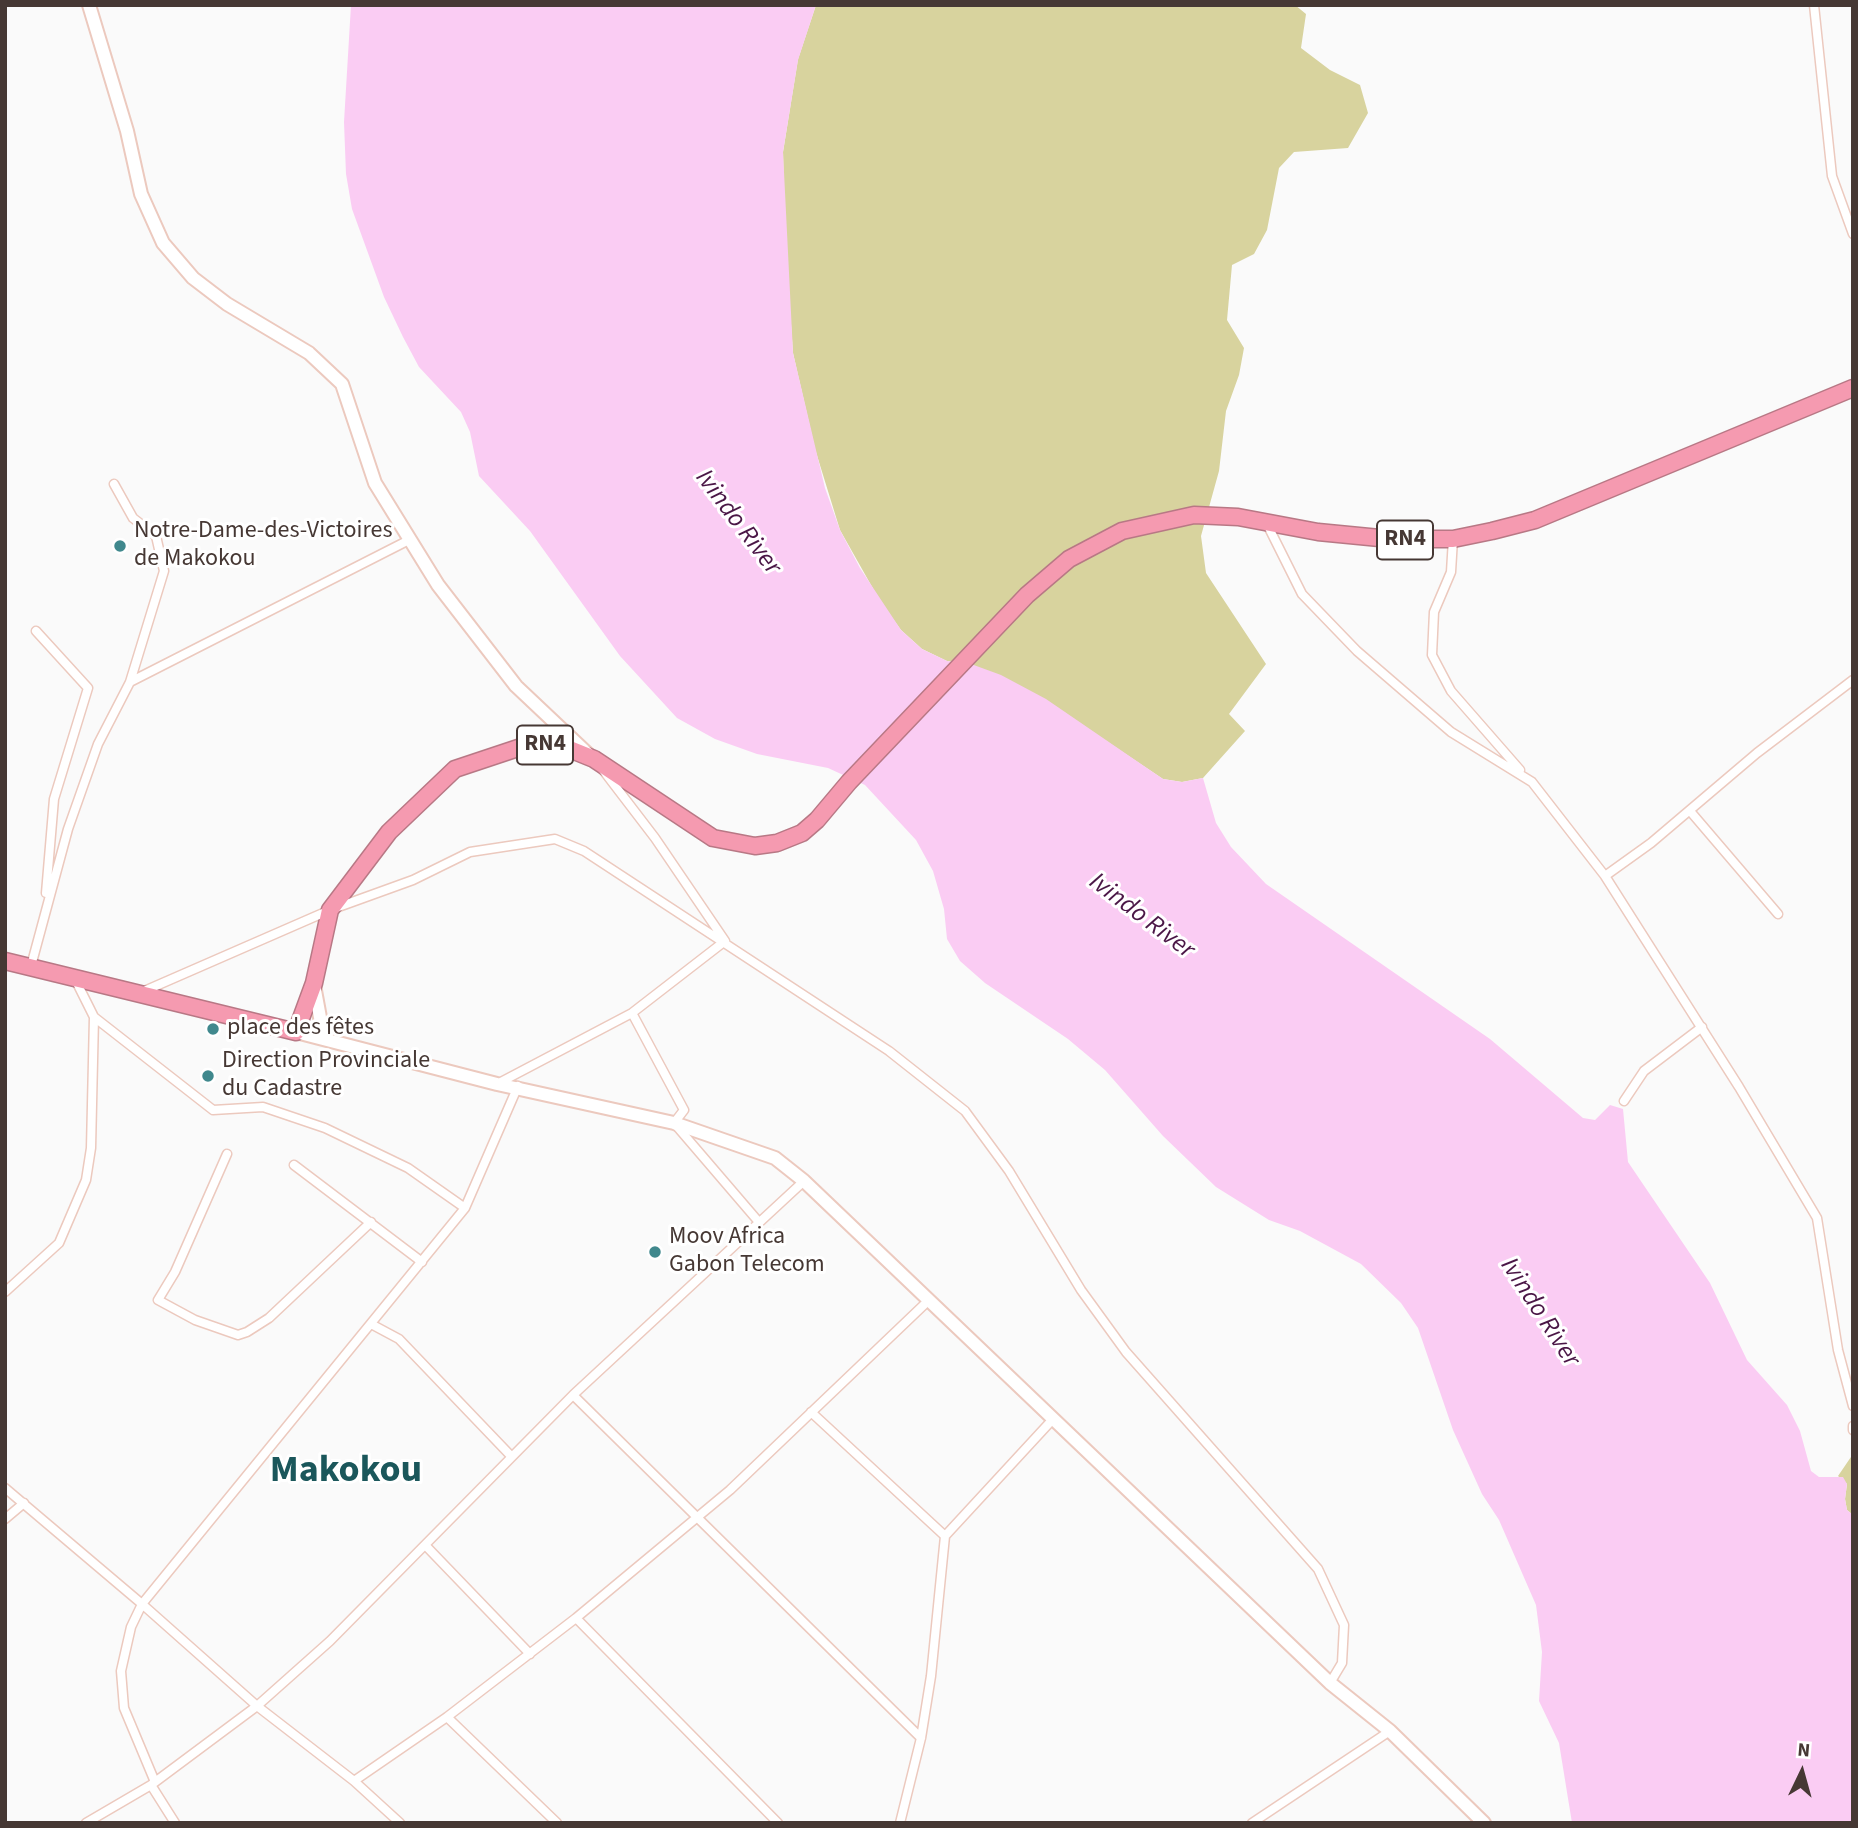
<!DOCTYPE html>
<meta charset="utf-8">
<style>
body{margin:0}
#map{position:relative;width:1858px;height:1828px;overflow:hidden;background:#fafafa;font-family:"Source Sans 3",sans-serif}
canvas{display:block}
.frame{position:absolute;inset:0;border:7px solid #463834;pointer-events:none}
.north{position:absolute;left:1767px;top:1737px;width:70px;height:70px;-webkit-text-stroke:5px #fff;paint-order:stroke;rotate:5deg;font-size:19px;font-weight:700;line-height:28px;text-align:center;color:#463834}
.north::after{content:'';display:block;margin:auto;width:24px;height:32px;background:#463834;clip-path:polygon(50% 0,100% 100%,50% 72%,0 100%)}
</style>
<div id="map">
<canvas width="1858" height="1828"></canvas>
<div class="frame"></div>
<div class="north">N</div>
</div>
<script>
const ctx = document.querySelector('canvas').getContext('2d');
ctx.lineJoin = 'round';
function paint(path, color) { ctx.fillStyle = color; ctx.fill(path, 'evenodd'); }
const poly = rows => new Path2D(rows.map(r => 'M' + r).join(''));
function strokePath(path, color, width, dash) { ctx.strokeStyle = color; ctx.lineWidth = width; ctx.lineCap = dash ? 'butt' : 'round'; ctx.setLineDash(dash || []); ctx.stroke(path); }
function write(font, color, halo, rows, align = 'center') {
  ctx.font = font + ' "Source Sans 3",sans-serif'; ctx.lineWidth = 6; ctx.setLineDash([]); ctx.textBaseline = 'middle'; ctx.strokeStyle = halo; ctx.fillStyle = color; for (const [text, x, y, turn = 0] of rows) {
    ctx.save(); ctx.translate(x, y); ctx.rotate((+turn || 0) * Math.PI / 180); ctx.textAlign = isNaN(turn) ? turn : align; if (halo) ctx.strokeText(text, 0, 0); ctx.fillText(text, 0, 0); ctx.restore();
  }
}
paint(poly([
 [816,5,1295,5,1306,14,1301,48,1330,70,1360,85,1368,113,1348,148,1294,152,1279,168,1267,230,1254,254,1232,265,1227,320,1244,348,1239,375,1226,411,1219,471,1201,536,1206,573,1266,664,1229,714,1245,731,1203,778,1182,782,1163,779,1109,743,971,664,947,661,922,649,901,630,880,601,840,530,815,449,793,353,785,235,783,152,798,59],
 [1853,1454,1853,1515,1847,1510,1845,1499,1847,1484,1838,1476]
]), '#d8d39e');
paint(poly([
 [351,5,816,5,798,60,783,152,793,353,825,488,840,530,860,568,901,630,922,649,947,661,971,664,1001,675,1046,699,1163,779,1182,782,1203,778,1216,823,1231,847,1266,884,1490,1039,1583,1118,1595,1120,1610,1105,1623,1109,1628,1162,1710,1283,1747,1360,1787,1405,1800,1431,1811,1471,1819,1477,1843,1477,1847,1484,1845,1499,1847,1510,1853,1515,1853,1823,1572,1823,1559,1743,1539,1701,1542,1652,1536,1605,1499,1520,1482,1494,1453,1430,1418,1328,1401,1303,1361,1264,1300,1231,1269,1220,1216,1187,1163,1136,1105,1070,1068,1039,985,983,960,961,947,939,944,909,933,871,916,840,865,785,828,768,757,754,715,739,677,718,620,656,530,531,479,476,470,432,461,412,419,367,403,337,384,297,352,209,346,174,344,122]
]), '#faccf3');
const street = poly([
 [1814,5,1832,176,1853,234],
 [1266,522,1302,594,1357,651,1451,732,1532,782,1605,876,1739,1087,1817,1218,1838,1350,1853,1406],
 [1453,539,1451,572,1434,612,1432,655,1451,691,1520,770],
 [36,631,88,688,54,799,46,893],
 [130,682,409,540],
 [1690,811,1778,914],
 [1605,876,1651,843,1757,753,1853,680],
 [31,966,68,829,98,744,130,682,164,571,156,536,133,518,114,484],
 [142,992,330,910,413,880,470,852,555,839,584,851,889,1051,965,1111,1009,1171,1081,1290,1126,1352,1318,1569,1344,1625,1342,1663,1330,1683],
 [632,1013,684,1110,674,1123,758,1221],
 [94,1017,213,1110,263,1107,325,1128,408,1168,465,1208],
 [497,1084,632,1013,725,941,655,838,603,770],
 [1624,1101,1644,1071,1702,1027],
 [227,1154,175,1272,158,1300,195,1320,238,1335,247,1332,269,1318,371,1222],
 [294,1165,422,1262],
 [5,1292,59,1243,86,1180,91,1148,94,1017,75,979],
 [371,1324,399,1339,511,1456],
 [573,1395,921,1738],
 [811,1412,945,1536],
 [1853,1430,1853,1426],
 [5,1488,142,1604,131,1627,121,1671,124,1708,155,1782],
 [5,1519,24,1503],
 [426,1546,530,1654],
 [576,1618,778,1823],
 [447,1717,557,1823],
 [354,1781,447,1717,576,1618,730,1490,929,1300],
 [151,1785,175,1823],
 [86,1823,151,1785,257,1706,142,1604,465,1208,518,1086],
 [400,1823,354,1781,257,1706,330,1641,573,1395,804,1181],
 [900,1823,921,1738,931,1676,945,1536,1053,1419],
 [1252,1823,1390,1731]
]);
const secondary = poly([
 [89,5,127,131,141,194,163,243,193,278,227,304,309,353,342,384,375,483,438,585,516,686,588,754],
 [314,985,324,1039],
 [296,1032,497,1084,674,1123,775,1158,804,1181,1330,1683,1390,1731,1484,1823]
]);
const highway = poly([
 [5,961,296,1032,314,983,330,910,389,832,455,769,524,746,557,744,594,759,713,838,755,846,777,843,802,833,817,820,849,782,1027,595,1069,559,1122,531,1194,515,1238,517,1318,532,1390,539,1453,539,1492,531,1535,520,1853,388]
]);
strokePath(street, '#ecc9be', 11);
strokePath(secondary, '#ecc9be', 16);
strokePath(highway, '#b87885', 19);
strokePath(street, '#fff', 8);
strokePath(secondary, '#fff', 12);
strokePath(highway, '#f59ab0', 16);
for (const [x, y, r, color] of [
 [120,546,7,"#40888d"],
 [213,1029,7,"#40888d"],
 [208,1076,7,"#40888d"],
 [655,1252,7,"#40888d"]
]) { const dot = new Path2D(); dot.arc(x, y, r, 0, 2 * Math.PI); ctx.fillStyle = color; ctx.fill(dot); strokePath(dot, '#fff', 2.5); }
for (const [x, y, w] of [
 [1405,540,56],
 [545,745,56]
]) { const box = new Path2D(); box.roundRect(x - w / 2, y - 19.5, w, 39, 5); ctx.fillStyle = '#fff'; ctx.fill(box); strokePath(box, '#463834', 2); }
write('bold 23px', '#463834', null, [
 ["RN4",1405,540],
 ["RN4",545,745]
]);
write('24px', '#463834', '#fff', [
 ["Notre-Dame-des-Victoires",134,532],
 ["de Makokou",134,560],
 ["place des fêtes",227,1029],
 ["Direction Provinciale",222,1062],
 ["du Cadastre",222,1090],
 ["Moov Africa",669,1238],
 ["Gabon Telecom",669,1266]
], 'left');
write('italic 26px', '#4a1646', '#fff', [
 ["Ivindo River",737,523,53],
 ["Ivindo River",1141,917,37],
 ["Ivindo River",1539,1313,57]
]);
write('bold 38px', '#1b575b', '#fff', [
 ["Makokou",346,1473]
]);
</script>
